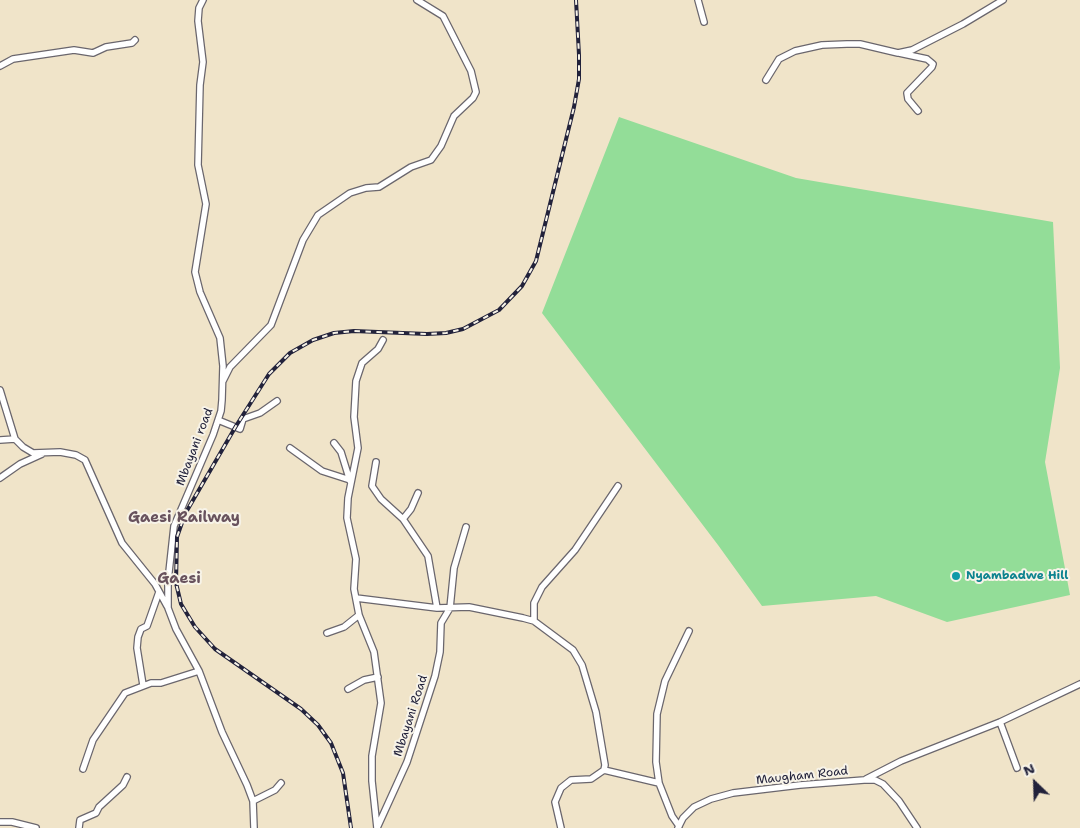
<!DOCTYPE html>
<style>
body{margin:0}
#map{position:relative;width:1080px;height:828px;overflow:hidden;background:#f0e4c9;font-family:"Shantell Sans",sans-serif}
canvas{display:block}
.north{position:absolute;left:1010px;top:758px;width:50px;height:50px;-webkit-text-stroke:4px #f7f3e8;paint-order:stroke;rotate:336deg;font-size:14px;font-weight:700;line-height:20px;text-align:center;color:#22223b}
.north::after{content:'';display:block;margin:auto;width:18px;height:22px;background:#22223b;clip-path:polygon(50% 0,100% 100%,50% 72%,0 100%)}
</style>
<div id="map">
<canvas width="1080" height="828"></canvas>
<div class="north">N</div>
</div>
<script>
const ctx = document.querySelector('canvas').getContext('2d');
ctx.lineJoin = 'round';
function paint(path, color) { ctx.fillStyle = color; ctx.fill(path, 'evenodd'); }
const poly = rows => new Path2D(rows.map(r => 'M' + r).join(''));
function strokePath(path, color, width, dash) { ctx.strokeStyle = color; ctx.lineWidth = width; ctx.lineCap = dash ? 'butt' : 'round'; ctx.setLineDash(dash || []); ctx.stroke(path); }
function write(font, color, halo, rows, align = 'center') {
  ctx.font = font + ' "Shantell Sans",sans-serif'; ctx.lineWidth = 4; ctx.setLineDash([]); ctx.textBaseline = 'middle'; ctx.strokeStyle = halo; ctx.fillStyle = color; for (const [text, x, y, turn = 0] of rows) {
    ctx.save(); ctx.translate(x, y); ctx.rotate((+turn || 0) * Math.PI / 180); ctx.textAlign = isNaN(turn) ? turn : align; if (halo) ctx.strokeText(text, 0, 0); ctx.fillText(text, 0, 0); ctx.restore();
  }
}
paint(poly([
 [619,117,796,178,1053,222,1060,368,1045,462,1070,595,947,622,876,596,762,606,718,545,542,313]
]), '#93dd98');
const minor = poly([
 [203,0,199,8,198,21,203,62,200,85,198,165,206,204,195,272,200,292,220,338,223,366,222,400,221,411,213,435,174,526,168,581,168,608,176,629,199,671,222,732,247,785,253,801,254,828],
 [698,0,704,22],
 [899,53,927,59,933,64,932,67,907,93,908,99,918,111],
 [0,66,13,59,74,50,93,53,106,47,132,43,135,40],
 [766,80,779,59,795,51,822,45,847,44,860,44,898,53,912,50,963,24,1003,0],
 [223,381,230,367,271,325,303,240,318,215,350,193,366,188,379,187,411,167,431,160,441,146,454,116,473,98,476,92,471,71,443,16,417,0],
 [0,390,15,439,23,447,33,453,60,452,76,455,85,460,122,543,155,584,167,606],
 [218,420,240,429,243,419,260,413,277,401],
 [0,440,15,439],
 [334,443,341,452,350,481],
 [290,448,322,471,350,480],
 [376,462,372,486,381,499,403,519,428,556,437,608],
 [0,478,20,464,42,454],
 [403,519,411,509,418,493],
 [356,598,437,608,469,607,523,618,534,621,573,650,582,665,596,712,605,765,604,770,591,779,571,780,561,788,555,802,561,828],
 [534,621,534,603,542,587,575,550,618,486],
 [327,633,344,627,359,615],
 [143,685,137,648,138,637,141,629,147,626,159,592],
 [348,689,364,680,378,677],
 [1000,722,1017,768],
 [83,769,93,740,125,693,151,683,161,683,199,671],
 [604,770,659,783],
 [866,779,901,761,1000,722,1080,684],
 [253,801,275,790,281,783],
 [0,822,12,822,36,828],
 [679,826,672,816,659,783,656,762,657,714,665,681,689,631],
 [79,828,80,820,96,813,99,807,123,785,127,777],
 [377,828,372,781,372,756,381,703,374,652,359,615,354,589,356,559,347,518,348,498,358,448,354,417,356,381,362,363,378,349,383,340],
 [377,828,407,762,435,676,440,652,441,623,450,608,454,568,466,527],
 [678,828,683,818,694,807,711,799,733,793,800,785,864,780,875,780,883,784,899,801,917,828]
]);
strokePath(minor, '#6a666d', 8);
strokePath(minor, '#fff', 5.5);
const rail = poly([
 [351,828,343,773,331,743,318,725,301,709,215,649,195,627,181,604,176,583,177,537,185,514,236,426,269,374,290,353,313,340,334,333,354,331,427,334,446,333,463,329,499,310,522,286,536,261,574,107,579,79,579,55,576,0]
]);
strokePath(rail, '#22223b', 4);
strokePath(rail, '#f7f3e8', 2, [5.5]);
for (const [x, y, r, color] of [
 [956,576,5,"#0f9aa8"]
]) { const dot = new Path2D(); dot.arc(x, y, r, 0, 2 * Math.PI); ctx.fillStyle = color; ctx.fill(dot); strokePath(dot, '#f7f3e8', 2); }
write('12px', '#22223b', '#f7f3e8', [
 ["Mbayani road",195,447,-69],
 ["Mbayani Road",411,716,-72],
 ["Maugham Road",802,776,-6]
]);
write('bold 12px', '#0d838f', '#f7f3e8', [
 ["Nyambadwe Hill",966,576]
], 'left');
write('bold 15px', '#68525d', '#f7f3e8', [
 ["Gaesi Railway",184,518],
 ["Gaesi",179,579]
]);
</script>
